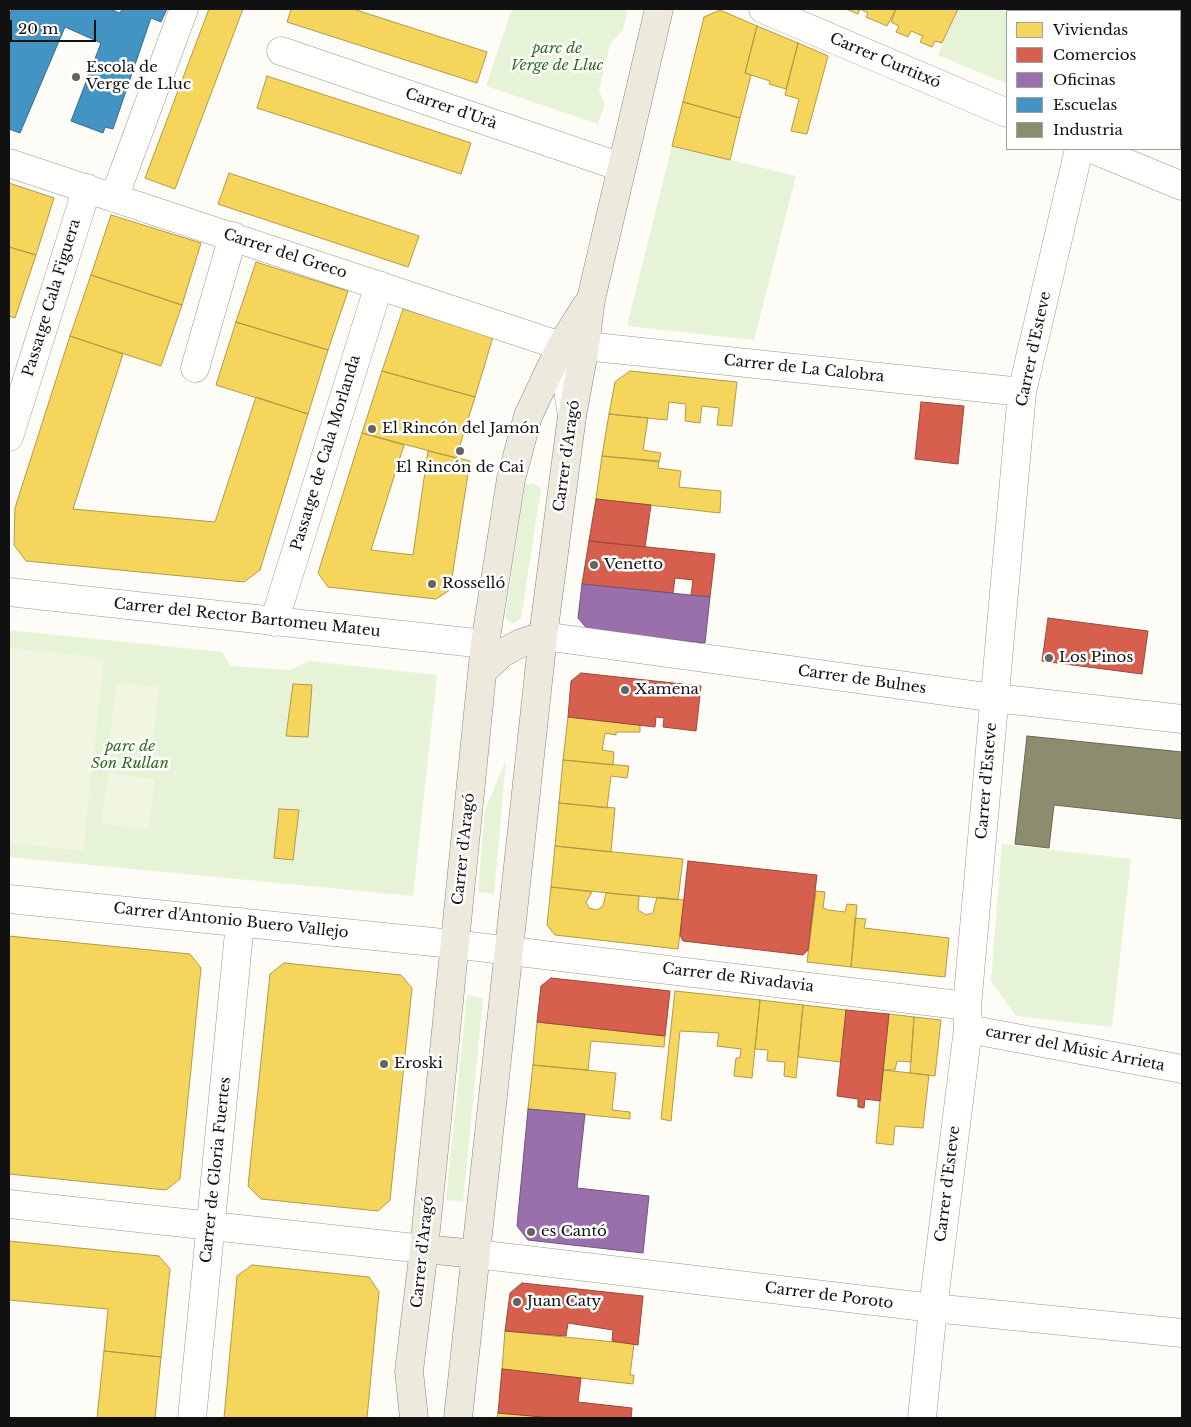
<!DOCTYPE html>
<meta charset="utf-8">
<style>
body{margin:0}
#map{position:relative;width:1191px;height:1427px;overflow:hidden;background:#fdfcf7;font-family:"Libre Baskerville",serif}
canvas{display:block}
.frame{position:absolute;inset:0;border:10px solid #111;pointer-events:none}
.legend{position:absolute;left:1006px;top:10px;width:175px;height:140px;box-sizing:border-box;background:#fff;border:1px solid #a0a0a0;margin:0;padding:6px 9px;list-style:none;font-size:15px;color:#111}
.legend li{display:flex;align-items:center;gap:10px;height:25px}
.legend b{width:25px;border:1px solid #a0a0a0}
.scale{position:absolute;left:10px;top:20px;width:86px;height:22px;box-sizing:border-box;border:2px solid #111;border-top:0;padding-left:6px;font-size:15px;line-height:18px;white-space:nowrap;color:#111;-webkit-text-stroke:4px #fff;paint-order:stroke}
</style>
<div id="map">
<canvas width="1191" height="1427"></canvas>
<div class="frame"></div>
<ul class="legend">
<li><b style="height:14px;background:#f6d55c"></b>Viviendas</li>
<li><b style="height:14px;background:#d6604d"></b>Comercios</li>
<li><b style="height:14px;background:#9970ab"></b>Oficinas</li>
<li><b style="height:14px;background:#4393c3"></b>Escuelas</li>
<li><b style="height:14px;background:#8c8c6e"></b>Industria</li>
</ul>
<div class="scale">20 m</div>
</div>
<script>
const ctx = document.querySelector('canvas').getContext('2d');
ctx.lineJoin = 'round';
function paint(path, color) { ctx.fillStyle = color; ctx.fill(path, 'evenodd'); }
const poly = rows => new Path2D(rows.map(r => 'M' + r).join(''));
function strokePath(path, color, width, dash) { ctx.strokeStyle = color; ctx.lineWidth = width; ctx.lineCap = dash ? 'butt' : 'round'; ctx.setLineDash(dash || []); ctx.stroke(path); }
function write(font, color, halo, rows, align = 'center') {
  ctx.font = font + ' "Libre Baskerville",serif'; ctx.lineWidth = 5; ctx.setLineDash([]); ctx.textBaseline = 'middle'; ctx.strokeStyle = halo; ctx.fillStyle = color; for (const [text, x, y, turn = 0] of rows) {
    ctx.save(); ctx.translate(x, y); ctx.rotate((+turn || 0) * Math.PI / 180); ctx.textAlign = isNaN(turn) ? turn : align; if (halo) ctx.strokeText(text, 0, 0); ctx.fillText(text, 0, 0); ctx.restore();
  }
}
paint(poly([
 [512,9,628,9,623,30,610,44,599,91,605,104,598,124,486,86],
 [958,9,1000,9,1007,12,1007,84,938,55],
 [1105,9,1156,9,1155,11,1104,11],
 [672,146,796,176,754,340,627,326],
 [533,483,541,488,521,618,513,624,505,618,525,484],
 [9,630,222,652,231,666,290,670,309,661,437,675,413,896,9,857],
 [506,760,494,894,478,892,485,810],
 [1002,844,1131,859,1112,1027,1016,1016,991,981],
 [467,995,483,998,463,1202,446,1200]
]), '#e7f3d7');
paint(poly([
 [9,648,104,658,83,851,9,843],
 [116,683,159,687,153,746,110,741],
 [108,773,155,779,148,830,101,823]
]), '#f0f6e1');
const homes = poly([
 [209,9,243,9,175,189,145,178,209,9],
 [291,9,353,9,487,52,477,83,287,22,291,9],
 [846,9,896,9,887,26,866,17,868,13,860,9,858,14,846,9],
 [896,9,958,9,942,43,935,41,932,47,920,42,923,36,911,31,908,37,896,32,899,26,891,22,896,9],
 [720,10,757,26,745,73,751,75,740,118,683,102,704,17,720,10],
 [757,26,798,43,786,89,769,84,770,81,745,73,757,26],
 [798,43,828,56,807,134,791,131,799,99,785,95,798,43],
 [267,76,471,143,461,174,257,108,267,76],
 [683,102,740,118,730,160,672,146,683,102],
 [229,173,419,236,408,267,218,204,229,173],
 [9,183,54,198,36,255,9,247,9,183],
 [111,215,201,243,182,305,91,275,111,215],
 [9,247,36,255,15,318,9,316,9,247],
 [256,262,348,291,328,350,236,322,256,262],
 [91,275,182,305,161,366,70,336,91,275],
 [403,309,493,337,475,397,382,371,403,309],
 [236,322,328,350,308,414,216,385,236,322],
 [70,336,123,354,73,509,215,522,256,397,308,414,260,570,244,582,26,561,14,545,15,508,70,336],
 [382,371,475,397,456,458,362,433,382,371],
 [630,371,737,382,732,426,717,425,719,408,702,406,700,423,685,421,686,404,669,402,667,420,609,414,615,382,630,371],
 [609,414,648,418,643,450,661,453,659,462,602,456,609,414],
 [362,433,404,445,371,550,413,555,428,451,470,461,450,590,436,599,328,587,318,573,362,433],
 [602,456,659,461,658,468,681,471,679,487,721,491,720,513,596,499,602,456],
 [293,684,312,685,308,737,286,736,293,684],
 [568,717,640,725,640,732,616,732,616,735,605,733,602,750,614,752,613,765,563,760,568,717],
 [563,760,629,766,627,778,611,776,607,808,559,803,563,760],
 [559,803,615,808,611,852,555,846,559,803],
 [279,809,299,810,293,860,274,858,279,809],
 [555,846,683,859,678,900,551,887,555,846],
 [551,887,592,892,586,902,589,908,597,910,603,906,606,893,639,896,638,910,646,915,653,913,657,897,684,900,678,949,555,935,547,925,551,887],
 [816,891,825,892,823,908,828,910,845,912,847,904,857,905,851,967,807,962,816,891],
 [855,918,866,919,864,928,949,938,945,977,851,967,855,918],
 [9,936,190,954,201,968,180,1179,166,1190,9,1174,9,936],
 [284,963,401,975,412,988,390,1200,378,1211,261,1199,248,1186,270,974,284,963],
 [675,991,760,1000,752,1078,734,1076,736,1058,740,1058,741,1049,717,1046,719,1033,680,1031,671,1121,661,1119,675,991],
 [760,1000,803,1005,796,1078,784,1076,785,1062,767,1061,768,1050,755,1049,760,1000],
 [803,1005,846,1010,841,1062,798,1057,803,1005],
 [889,1014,914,1017,911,1062,897,1061,895,1070,883,1070,889,1014],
 [914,1017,941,1020,935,1076,910,1073,914,1017],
 [537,1022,665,1036,664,1047,591,1041,588,1070,533,1065,537,1022],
 [533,1065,616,1073,612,1110,630,1112,630,1119,528,1109,533,1065],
 [883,1070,929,1075,923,1128,895,1126,893,1145,876,1143,883,1070],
 [9,1241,159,1256,170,1269,161,1357,104,1351,108,1309,9,1300,9,1241],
 [252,1265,369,1277,379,1292,367,1418,224,1418,237,1276,252,1265],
 [505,1331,634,1344,630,1375,634,1375,633,1384,502,1369,505,1331],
 [104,1351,161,1357,155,1418,97,1418,104,1351],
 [498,1413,536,1416,553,1418,497,1418,498,1413]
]);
paint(homes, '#f6d55c');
strokePath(homes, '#b19a46', 1);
const shops = poly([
 [921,402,964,406,958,464,915,459,921,402],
 [596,499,651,505,645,547,589,541,596,499],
 [589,541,715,554,710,597,691,595,693,580,675,578,673,593,582,584,589,541],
 [1048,618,1148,631,1142,674,1042,661,1048,618],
 [581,673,701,686,696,731,663,727,664,718,656,717,655,727,568,717,571,681,581,673],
 [688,861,817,875,808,950,803,955,683,941,680,935,688,861],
 [551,978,670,991,665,1036,537,1022,541,986,551,978],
 [846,1010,889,1014,880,1101,865,1099,864,1108,858,1107,858,1099,837,1096,846,1010],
 [522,1283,643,1296,638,1345,612,1341,613,1330,568,1323,566,1336,505,1331,510,1293,522,1283],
 [502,1369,581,1378,578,1402,632,1408,631,1418,553,1418,498,1413,502,1369]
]);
paint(shops, '#d6604d');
strokePath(shops, '#9b483b', 1);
const offices = poly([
 [582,584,710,597,705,643,589,631,578,618,582,584],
 [528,1109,585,1114,577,1188,649,1196,643,1253,528,1240,517,1226,528,1109]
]);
paint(offices, '#9970ab');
strokePath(offices, '#70547d', 1);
const schools = poly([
 [12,9,110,9,120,13,122,9,167,9,161,22,151,18,113,129,105,127,103,133,71,121,101,43,65,27,20,133,9,129,9,16,12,9]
]);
paint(schools, '#4393c3');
strokePath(schools, '#346c8e', 1);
const industry = poly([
 [1027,736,1182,752,1182,819,1054,805,1049,848,1015,844,1027,736]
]);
paint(industry, '#8c8c6e');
strokePath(industry, '#676752', 1);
const minor = poly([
 [763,9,1007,113],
 [281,51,621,167],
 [1092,149,1182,186],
 [9,163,561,346,572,416],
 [114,198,184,9],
 [585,346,1022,392],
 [195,368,233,236],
 [9,437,87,188],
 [9,592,485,644],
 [274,622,379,285],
 [543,636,995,698,1182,719],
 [9,899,453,944,967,1006],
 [968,1029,1182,1069],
 [9,1204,424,1249],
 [476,1254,933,1308,1182,1333],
 [192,1418,240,922],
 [922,1418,933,1308,968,1029,967,1006,1022,392,1079,149]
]);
const major = poly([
 [483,671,502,653,521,643,543,636],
 [424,1249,476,1254],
 [414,1418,409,1371,424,1249,485,644,511,479,528,416,561,346,586,306],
 [458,1418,543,636,572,416,585,346,591,299,659,9]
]);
strokePath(minor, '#979795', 29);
strokePath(major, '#858482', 29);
strokePath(minor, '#fffffe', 28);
strokePath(major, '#ede9dc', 28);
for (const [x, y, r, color] of [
 [76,77,5,"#646362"],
 [372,429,5,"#646362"],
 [460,451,5,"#646362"],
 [594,565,5,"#646362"],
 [432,584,5,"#646362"],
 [1049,658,5,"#646362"],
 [625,690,5,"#646362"],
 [384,1064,5,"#646362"],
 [531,1232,5,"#646362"],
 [517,1302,5,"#646362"]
]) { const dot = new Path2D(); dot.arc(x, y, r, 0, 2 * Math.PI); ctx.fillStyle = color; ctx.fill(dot); strokePath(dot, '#fff', 2); }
write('italic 15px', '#2f6b1f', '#fff', [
 ["parc de",557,49],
 ["Verge de Lluc",557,66],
 ["parc de",130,747],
 ["Son Rullan",130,764]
]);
write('15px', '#111', '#fff', [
 ["Carrer Curtitxó",885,61,23],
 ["Carrer d'Urà",451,109,19],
 ["Carrer del Greco",285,254,18],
 ["Passatge Cala Figuera",52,298,-73],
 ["Carrer d'Esteve",1034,349,-78],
 ["Carrer de La Calobra",804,369,6],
 ["Passatge de Cala Morlanda",326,453,-73],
 ["Carrer d'Aragó",567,456,-82],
 ["Carrer del Rector Bartomeu Mateu",247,618,6],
 ["Carrer de Bulnes",862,680,8],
 ["Carrer d'Esteve",987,781,-85],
 ["Carrer d'Aragó",464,849,-84],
 ["Carrer d'Antonio Buero Vallejo",231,921,6],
 ["Carrer de Rivadavia",738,978,7],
 ["carrer del Músic Arrieta",1075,1049,11],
 ["Carrer de Gloria Fuertes",216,1170,-84],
 ["Carrer d'Esteve",948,1184,-83],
 ["Carrer d'Aragó",423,1252,-84],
 ["Carrer de Poroto",829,1296,7]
]);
write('15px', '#111', '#fff', [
 ["Escola de",86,68],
 ["Verge de Lluc",86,85],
 ["El Rincón del Jamón",382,429],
 ["El Rincón de Cai",460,468,"center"],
 ["Venetto",604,565],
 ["Rosselló",442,584],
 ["Los Pinos",1059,658],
 ["Xamena",635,690],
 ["Eroski",394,1064],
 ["es Cantó",541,1232],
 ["Juan Caty",527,1302]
], 'left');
</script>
